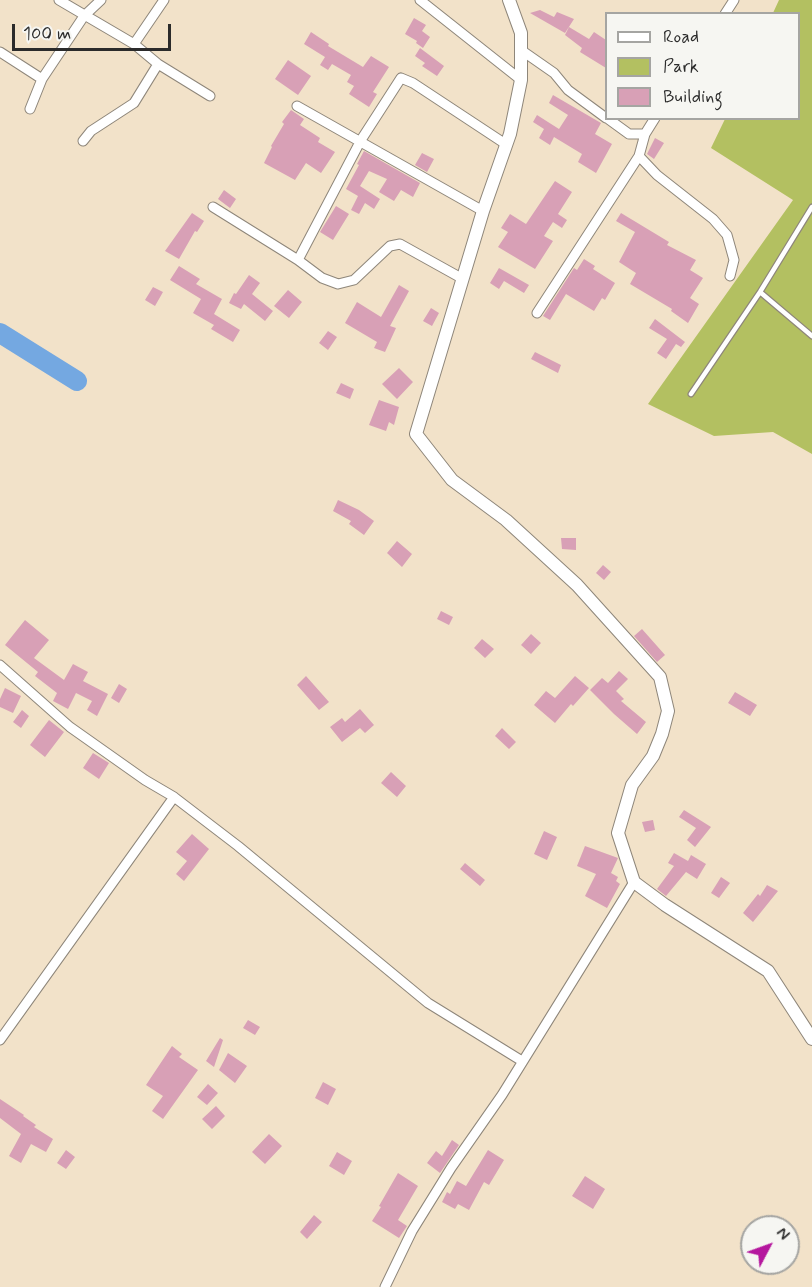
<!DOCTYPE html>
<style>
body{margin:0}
#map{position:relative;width:812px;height:1287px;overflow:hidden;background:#f2e2c9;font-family:Mynerve,sans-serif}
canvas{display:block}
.legend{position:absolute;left:605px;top:12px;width:195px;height:108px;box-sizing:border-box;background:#f6f6f2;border:2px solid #a5a5a2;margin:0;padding:8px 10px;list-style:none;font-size:18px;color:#2b2b2b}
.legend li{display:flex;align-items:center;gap:12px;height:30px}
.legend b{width:30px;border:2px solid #a5a5a2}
.north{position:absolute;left:740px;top:1215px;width:60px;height:60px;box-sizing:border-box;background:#f6f6f2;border:2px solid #a5a5a2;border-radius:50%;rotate:49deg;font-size:16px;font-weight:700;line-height:24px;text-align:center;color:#2b2b2b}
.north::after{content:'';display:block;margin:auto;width:21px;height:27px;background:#b5179e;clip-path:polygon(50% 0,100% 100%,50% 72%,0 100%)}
.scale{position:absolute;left:12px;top:24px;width:159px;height:27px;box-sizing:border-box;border:3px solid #2b2b2b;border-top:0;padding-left:8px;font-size:18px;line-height:21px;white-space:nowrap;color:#2b2b2b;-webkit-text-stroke:4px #f6f6f2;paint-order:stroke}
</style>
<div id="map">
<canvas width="812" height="1287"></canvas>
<ul class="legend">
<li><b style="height:8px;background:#fff"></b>Road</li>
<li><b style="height:16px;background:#b3c061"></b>Park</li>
<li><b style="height:16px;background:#d8a0b6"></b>Building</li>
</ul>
<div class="north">N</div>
<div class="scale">100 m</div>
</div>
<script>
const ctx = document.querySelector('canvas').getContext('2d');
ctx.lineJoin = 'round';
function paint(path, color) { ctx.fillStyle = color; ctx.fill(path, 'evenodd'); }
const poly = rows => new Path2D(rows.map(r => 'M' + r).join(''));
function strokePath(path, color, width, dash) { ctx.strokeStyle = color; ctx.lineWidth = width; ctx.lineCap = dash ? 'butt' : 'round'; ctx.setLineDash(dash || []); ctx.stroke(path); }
paint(poly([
 [779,0,812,0,812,454,773,432,714,436,648,404,793,200,711,148,725,119,798,118,798,14,773,13]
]), '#b3c061');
strokePath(poly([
 [0,333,77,381]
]), '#74a8e1', 20);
paint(poly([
 [540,10,554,17,557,12,574,19,565,33,530,13],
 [414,18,426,25,422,31,430,37,423,48,416,43,417,41,405,34],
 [569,27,589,39,594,32,606,40,606,68,580,52,582,48,565,35],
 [311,32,329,44,328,46,363,67,371,56,389,67,373,92,377,94,369,107,349,94,354,86,347,82,351,75,332,64,328,70,320,65,325,57,304,44],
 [420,48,444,66,437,76,422,66,425,63,415,56],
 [288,60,311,76,298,95,275,79],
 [553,95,601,123,595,134,612,144,596,173,578,162,582,154,554,137,550,145,539,138,544,129,533,122,537,115,559,129,568,115,549,103],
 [291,110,304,119,300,125,320,138,318,142,335,152,321,173,306,163,295,180,264,163,272,147,271,146,284,124,282,122],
 [655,138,664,143,654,159,647,154],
 [364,151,420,183,413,197,401,190,394,201,379,192,387,179,369,171,360,186,380,199,374,209,365,203,359,214,351,210,358,196,346,189,359,165,357,164],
 [422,153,434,159,427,172,415,165],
 [555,181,572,192,558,214,567,220,562,228,553,222,544,236,553,241,535,269,498,247,508,232,501,228,510,214,526,224],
 [224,190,236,199,230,208,218,199],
 [336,206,349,214,333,240,320,232],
 [192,213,204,221,197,232,195,231,179,259,165,251],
 [621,213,669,242,667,245,696,260,690,270,703,278,690,298,699,304,688,323,671,311,672,309,630,284,636,273,619,262,635,232,616,221],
 [584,259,595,266,593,269,615,283,605,300,602,298,594,311,566,294,550,320,543,316,574,268,577,270],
 [179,266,200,279,196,284,222,299,214,314,240,330,233,342,211,329,214,325,193,313,201,299,170,280],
 [499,268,529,285,524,293,504,281,499,289,490,283],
 [249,275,260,283,252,294,273,311,265,321,244,304,241,309,229,303,234,293,236,294],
 [399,285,409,291,390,326,396,328,385,352,374,348,377,342,345,323,357,302,381,317],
 [153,287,163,292,155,306,145,300],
 [288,290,302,302,289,318,274,306],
 [431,308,439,313,432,326,423,321],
 [655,319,685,342,681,347,676,344,666,359,657,353,667,339,649,328],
 [328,331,337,337,328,350,319,343],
 [535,352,561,365,558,373,531,359],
 [399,368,413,382,397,399,382,384],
 [341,383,354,389,350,399,336,393],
 [379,400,399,407,394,425,389,422,386,431,369,425],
 [338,500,359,510,374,521,364,535,349,524,351,521,333,511],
 [561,538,576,538,576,550,562,549],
 [397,541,412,554,402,567,387,553],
 [603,565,611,572,604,580,596,573],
 [441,611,453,617,449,625,437,619],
 [25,620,49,640,34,658,64,680,73,664,88,672,83,681,108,694,97,716,87,710,92,701,76,693,68,709,53,701,57,693,35,676,38,672,5,645],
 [642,629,665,655,657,662,634,636],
 [531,634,541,643,531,654,521,645],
 [482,639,494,649,485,658,474,648],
 [619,671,628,679,616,691,624,699,621,701,646,722,637,734,614,714,590,690,602,678,608,683],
 [306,676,329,702,319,710,297,685],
 [575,676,589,688,573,706,571,704,555,723,534,705,546,691,555,698],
 [119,684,127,689,119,703,111,698],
 [5,688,21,696,13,713,0,707,0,699],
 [735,692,757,705,750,716,728,703],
 [360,709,374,725,365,733,360,728,342,742,330,727,342,718,345,722],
 [22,710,29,716,21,728,13,722],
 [49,720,64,732,45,757,30,745],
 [502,728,516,742,509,749,495,736],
 [93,753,109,763,99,779,83,768],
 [391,772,406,786,397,797,381,783],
 [684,810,711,827,695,847,687,840,696,828,679,817],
 [653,820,655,830,645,832,642,822],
 [544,831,557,837,547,860,534,854],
 [192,834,209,849,184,881,176,874,187,861,176,852],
 [585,846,618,858,611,873,618,877,616,881,620,884,607,908,585,896,596,874,577,866],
 [674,853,688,861,691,855,706,864,697,879,686,872,666,896,657,889,674,866,668,863],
 [465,863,485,880,480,886,460,869],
 [721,877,730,883,719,898,711,893],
 [767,885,778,891,753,922,743,913,758,894,760,896],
 [248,1020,260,1027,255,1035,243,1028],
 [220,1038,223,1040,214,1067,206,1061],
 [172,1046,182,1054,179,1057,198,1070,163,1119,152,1111,163,1096,146,1085],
 [228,1053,247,1066,235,1083,219,1070],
 [323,1082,336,1089,328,1105,315,1098],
 [208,1084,218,1093,207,1105,197,1097],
 [0,1099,24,1115,23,1116,36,1125,34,1127,53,1139,46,1152,31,1144,21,1163,9,1156,21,1134,0,1118],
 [216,1106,225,1116,212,1129,202,1119],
 [269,1134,282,1146,265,1164,252,1152],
 [452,1140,459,1145,440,1173,427,1163,436,1151,442,1156],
 [66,1150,75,1157,66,1169,57,1163],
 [488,1150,504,1160,489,1185,484,1182,469,1210,458,1204,455,1209,442,1202,447,1192,450,1194,457,1181,466,1186],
 [337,1152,352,1161,344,1175,329,1166],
 [398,1173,418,1186,398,1220,407,1226,399,1238,372,1221,381,1207,379,1206],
 [585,1176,605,1189,593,1209,572,1196],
 [314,1215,322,1222,307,1239,300,1232]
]), '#d8a0b6');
const service = poly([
 [760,292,812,336],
 [691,394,760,292,812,207]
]);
const minor = poly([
 [59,0,134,44,158,64,210,96],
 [420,0,521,80],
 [725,14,734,0],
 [134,44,164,0],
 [521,50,554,73,568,90,606,118],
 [0,52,42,79],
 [297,106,483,211],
 [30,109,42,79,84,16,101,0],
 [607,118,629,134,645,134],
 [83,141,91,131,134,103,158,64],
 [639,156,657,175,713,219,727,235,734,260,730,276],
 [213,207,298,260,322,278,338,284,354,280,390,246,400,244,463,279],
 [298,260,361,140,401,78,413,83,507,145],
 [537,313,639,156,645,134,655,118],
 [0,665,70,727,145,780,174,797,238,846,428,1003,522,1061],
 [0,1040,174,797],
 [385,1287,412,1231,451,1168,502,1095,634,882]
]);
const tertiary = poly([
 [509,0,521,33,521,80,510,134,483,211,416,434,452,480,506,520,577,585,660,677,668,711,662,734,653,756,632,785,618,833,634,882,665,905,768,971,812,1039]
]);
strokePath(service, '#8e867a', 7);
strokePath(minor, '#8e867a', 11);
strokePath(tertiary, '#8e867a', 14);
strokePath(service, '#fff', 4.5);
strokePath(minor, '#fff', 9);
strokePath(tertiary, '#fff', 12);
</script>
